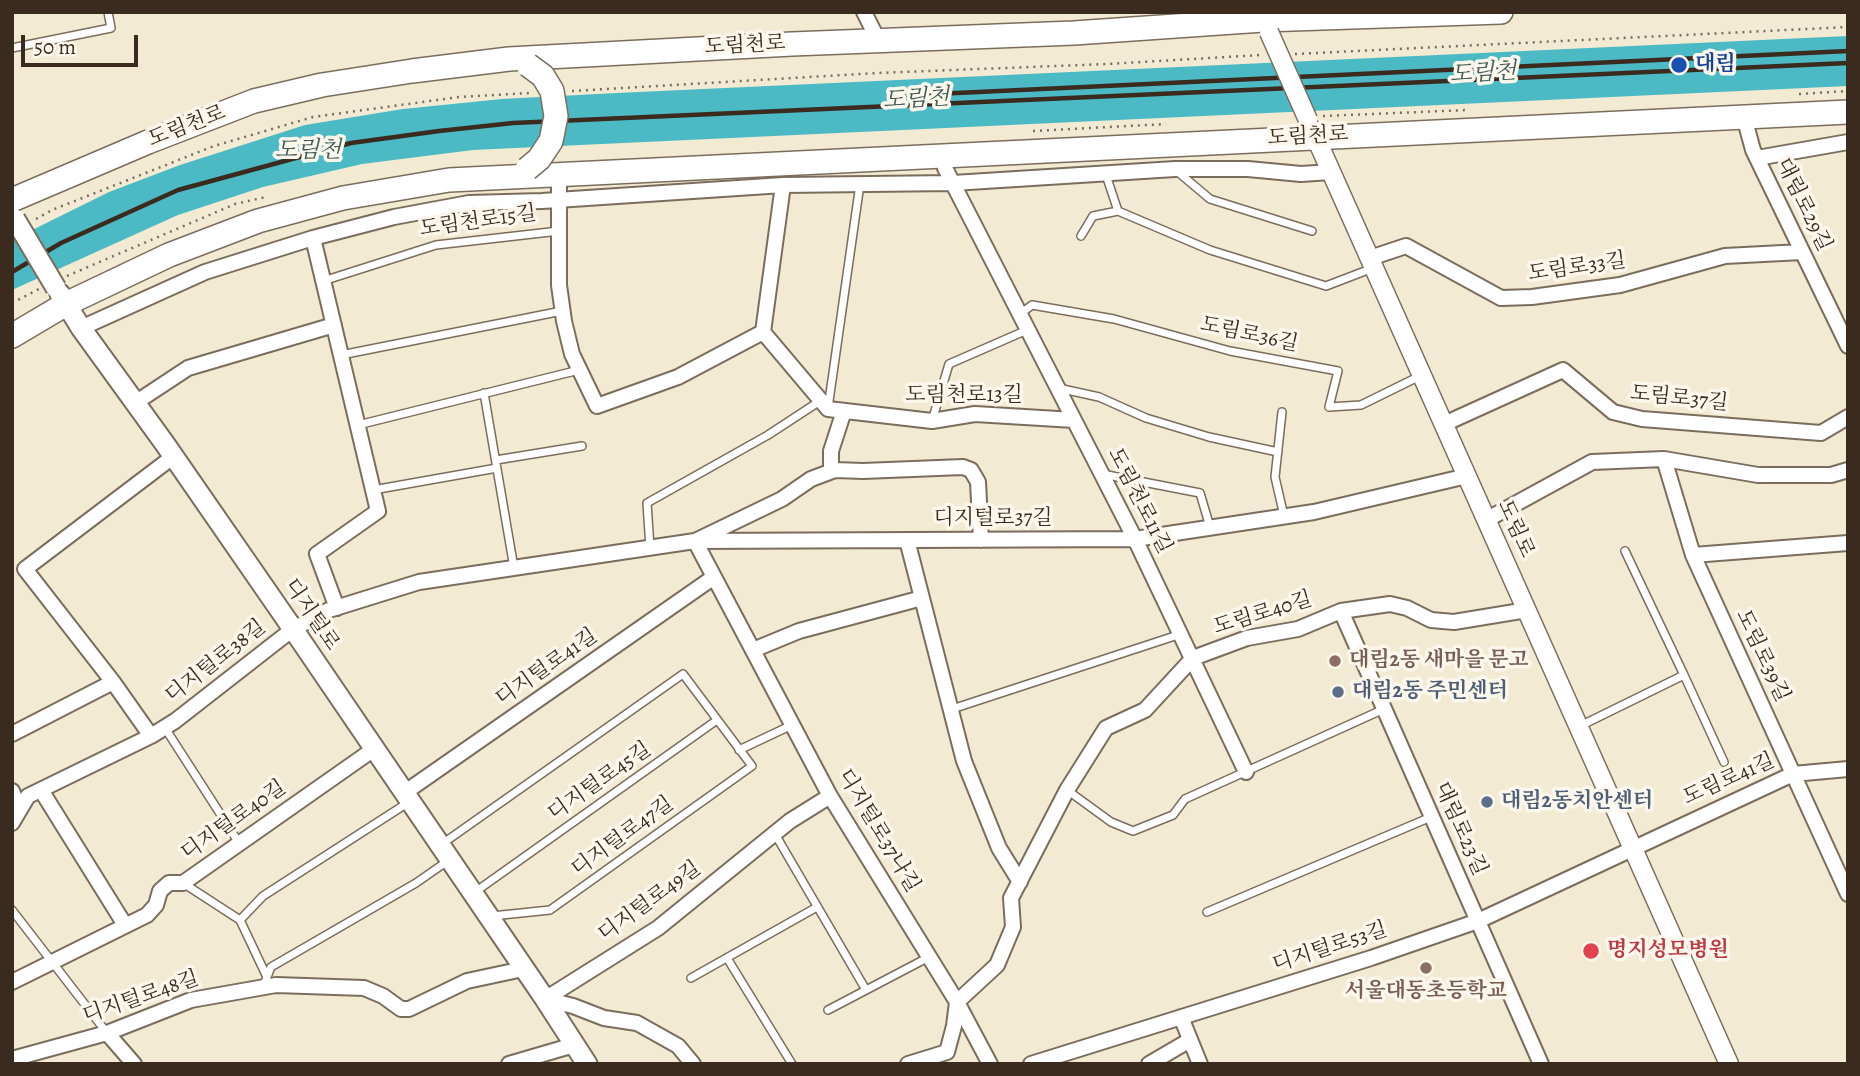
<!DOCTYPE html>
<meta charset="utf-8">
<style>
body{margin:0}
#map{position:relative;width:1860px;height:1076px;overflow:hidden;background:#f3ead3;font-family:Alegreya,serif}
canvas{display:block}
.frame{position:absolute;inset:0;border:14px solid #3b2a1e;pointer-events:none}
.scale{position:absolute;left:21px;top:35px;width:117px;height:32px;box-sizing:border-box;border:4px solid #3b2a1e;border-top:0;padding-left:9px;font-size:21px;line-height:24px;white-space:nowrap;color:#3b2a1e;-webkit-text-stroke:5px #fbf7ec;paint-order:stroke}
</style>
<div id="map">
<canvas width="1860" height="1076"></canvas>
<div class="frame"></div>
<div class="scale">50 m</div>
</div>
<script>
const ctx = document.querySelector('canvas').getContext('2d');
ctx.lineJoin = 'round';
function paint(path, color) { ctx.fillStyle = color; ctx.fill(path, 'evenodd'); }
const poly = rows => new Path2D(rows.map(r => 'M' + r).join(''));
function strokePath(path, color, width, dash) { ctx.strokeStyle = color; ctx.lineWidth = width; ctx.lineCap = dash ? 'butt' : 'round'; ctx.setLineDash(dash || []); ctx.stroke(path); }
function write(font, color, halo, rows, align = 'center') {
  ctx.font = font + ' Alegreya,"Noto Serif KR",serif'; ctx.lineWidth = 7; ctx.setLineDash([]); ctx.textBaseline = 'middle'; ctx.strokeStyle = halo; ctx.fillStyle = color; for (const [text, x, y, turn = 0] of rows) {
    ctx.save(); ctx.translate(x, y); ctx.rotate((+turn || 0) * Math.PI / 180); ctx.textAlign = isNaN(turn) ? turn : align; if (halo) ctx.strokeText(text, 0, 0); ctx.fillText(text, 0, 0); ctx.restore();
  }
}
paint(poly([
 [1848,36,1848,86,473,150,362,164,263,187,178,215,12,290,12,240,109,192,180,165,305,125,403,109,502,99,617,93]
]), '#4bbac4');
const service = poly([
 [12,48,111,28,108,12],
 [1178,172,1210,199,1312,231],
 [1106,175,1118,211],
 [1081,236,1093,216,1118,211,1210,250,1326,286,1373,268],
 [323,281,436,245,559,231],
 [1020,314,1032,305,1114,319,1230,351,1338,371,1329,407,1361,405,1422,375],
 [341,355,562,311],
 [1058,388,1099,397,1146,418,1209,437,1278,452],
 [484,393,514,568],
 [828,408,860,184],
 [1282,412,1275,477,1284,516],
 [932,421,949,364,1027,330],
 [358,425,579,370],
 [496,460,582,446],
 [1102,474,1200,493,1210,527],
 [373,490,497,468],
 [650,548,647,503,768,435,820,401],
 [1625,551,1684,675],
 [949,710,1181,634],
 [1580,726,1684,675,1724,762],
 [165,728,239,843],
 [739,750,792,725],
 [1067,790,1111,822,1133,831,1173,815,1185,799,1384,709],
 [775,834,866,990],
 [442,844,683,674,752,766,550,910,492,916],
 [183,883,240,920],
 [475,892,717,720],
 [12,910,107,1033],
 [1207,912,1431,817],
 [240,920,263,896,409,802],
 [240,920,266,975],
 [727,958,792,1064],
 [691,978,817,907],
 [263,987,271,967,416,883,449,860],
 [828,1010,929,957]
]);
const minor = poly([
 [864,12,878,40],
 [1744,117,1753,150,1848,346],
 [942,156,945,168,1135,539,1246,772],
 [1757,158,1848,142],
 [559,175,559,285,564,321,572,354,597,406,678,377,763,332,828,409,932,421,975,414,1074,420],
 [313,238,378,511,317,554,337,608],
 [1370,258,1406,246,1501,298,1532,297,1620,285,1725,256,1802,252],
 [81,328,205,272,313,238,394,217,469,203,542,201,783,185,953,183,1175,169,1248,169,1301,174,1331,172],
 [763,332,783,185],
 [135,403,188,368,334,325],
 [1444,424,1563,370,1613,412,1642,419,1821,433,1848,417],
 [1664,459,1758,475,1831,475,1848,470],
 [831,471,831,451,844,411],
 [1486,520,1592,462,1664,459,1693,555,1848,894],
 [907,540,964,761,999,848,1020,882],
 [981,540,978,482,971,470,963,467,863,471,835,470,811,479,782,499,695,541,830,796,957,1002,990,1064],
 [1693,555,1848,543],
 [1341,611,1541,1064],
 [753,650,799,631,922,598],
 [12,734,113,682],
 [151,736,113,682,25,569,174,456],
 [41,790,125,925],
 [12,791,20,809],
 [404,793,714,577],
 [12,823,28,796,151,736,175,721,293,629,329,610,419,582,695,541,1135,539,1314,512,1467,476],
 [12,982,147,915,156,905,160,891,169,883,183,883,374,749],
 [545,999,658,928,790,821,830,796],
 [545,999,573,1006,604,1018,637,1023,678,1046,693,1064],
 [1181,1017,1200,1064],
 [107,1033,134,1064],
 [12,1059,107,1033,191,1000,276,985,364,988,383,996,401,1009,409,1009,467,981,523,969],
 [509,1064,574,1045],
 [908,1064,947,1052,954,1026,957,1002,997,965,1013,927,1011,898,1067,790,1106,728,1145,710,1193,658,1247,638,1298,629,1341,611,1390,604,1407,608,1431,620,1454,622,1527,610],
 [1031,1064,1371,958,1478,921,1793,774,1848,769],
 [1149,1064,1190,1040]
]);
const tertiary = poly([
 [1312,129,1729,1064]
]);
const secondary = poly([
 [60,294,81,328,165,444,293,629,545,999,587,1064]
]);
const primary = poly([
 [12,200,148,142,254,101,322,85,412,71,509,59,792,44,1074,33,1263,20,1501,12],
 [12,336,66,304,106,285,169,255,258,221,343,198,449,180,1848,112]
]);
strokePath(service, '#7b6d5d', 10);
strokePath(minor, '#7b6d5d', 18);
strokePath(tertiary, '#7b6d5d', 21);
strokePath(secondary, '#7b6d5d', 23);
strokePath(primary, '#7b6d5d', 26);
strokePath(poly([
 [1295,54,1848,27],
 [572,91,877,73,1107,64,1261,55],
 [1799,94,1848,91],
 [1323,116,1467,110],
 [1033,131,1166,124],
 [36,219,52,210,214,146,313,117,459,97,530,93],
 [67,276,235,204,266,197],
 [12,303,39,289]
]), '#7b6d5d', 2.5, [2, 5]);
strokePath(service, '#fff', 7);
strokePath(minor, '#fff', 14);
strokePath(tertiary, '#fff', 18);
strokePath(secondary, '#fff', 19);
strokePath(primary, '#fff', 23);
strokePath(poly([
 [893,96,1848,51],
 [12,272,61,243,178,190,351,143,439,131,513,123,1848,63]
]), '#3b2a1e', 4.5);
const tertiaryBridge = poly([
 [1269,32,1308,120]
]);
const secondaryBridge = poly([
 [15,219,56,288]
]);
const primaryBridge = poly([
 [527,169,539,159,551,141,556,116,552,91,543,76,528,65]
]);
strokePath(tertiaryBridge, '#7b6d5d', 21, []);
strokePath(secondaryBridge, '#7b6d5d', 23, []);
strokePath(primaryBridge, '#7b6d5d', 26, []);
strokePath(tertiaryBridge, '#fff', 18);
strokePath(secondaryBridge, '#fff', 19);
strokePath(primaryBridge, '#fff', 23);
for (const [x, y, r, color] of [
 [1679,65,9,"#1a4fb4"],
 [1335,661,7,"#8d6e63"],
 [1338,692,7,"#5c6f8a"],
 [1487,802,7,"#5c6f8a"],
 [1591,951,9,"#e0444e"],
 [1426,968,7,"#8d6e63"]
]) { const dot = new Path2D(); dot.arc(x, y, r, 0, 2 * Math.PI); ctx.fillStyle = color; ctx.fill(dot); strokePath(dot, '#fbf7ec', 2.5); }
write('21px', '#3b2a1e', '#fbf7ec', [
 ["도림천로",745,46,-3],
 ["도림천로",187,127,-21],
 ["도림천로",1308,137,-3],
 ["대림로29길",1803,205,64],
 ["도림천로15길",478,222,-8],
 ["도림로33길",1577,268,-8],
 ["도림로36길",1249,335,12],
 ["도림천로13길",964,396],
 ["도림로37길",1679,399,6],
 ["도림천로11길",1139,501,63],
 ["디지털로37길",993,519],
 ["도림로",1515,529,66],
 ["도림로40길",1263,614,-17],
 ["디지털로",311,615,56],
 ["도림로39길",1762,656,65],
 ["디지털로38길",216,662,-38],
 ["디지털로41길",547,668,-35],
 ["도림로41길",1729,780,-24],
 ["디지털로45길",600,782,-35],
 ["디지털로40길",234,821,-35],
 ["대림로23길",1460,829,66],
 ["디지털로37나길",878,831,59],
 ["디지털로47길",623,837,-36],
 ["디지털로49길",650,902,-36],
 ["디지털로53길",1330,948,-18],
 ["디지털로48길",141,998,-19]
]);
write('bold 21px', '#164399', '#fbf7ec', [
 ["대림",1695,65]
], 'left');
write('bold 21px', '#785e54', '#fbf7ec', [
 ["대림2동 새마을 문고",1349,661],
 ["서울대동초등학교",1426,992,"center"]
], 'left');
write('bold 21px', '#4e5e75', '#fbf7ec', [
 ["대림2동 주민센터",1352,692],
 ["대림2동치안센터",1501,802]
], 'left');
write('bold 21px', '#be3a42', '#fbf7ec', [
 ["명지성모병원",1607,951]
], 'left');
write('italic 23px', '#415c58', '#fbf7ec', [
 ["도림천",1483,74,-3],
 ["도림천",916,100,-3],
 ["도림천",308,151]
]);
</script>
